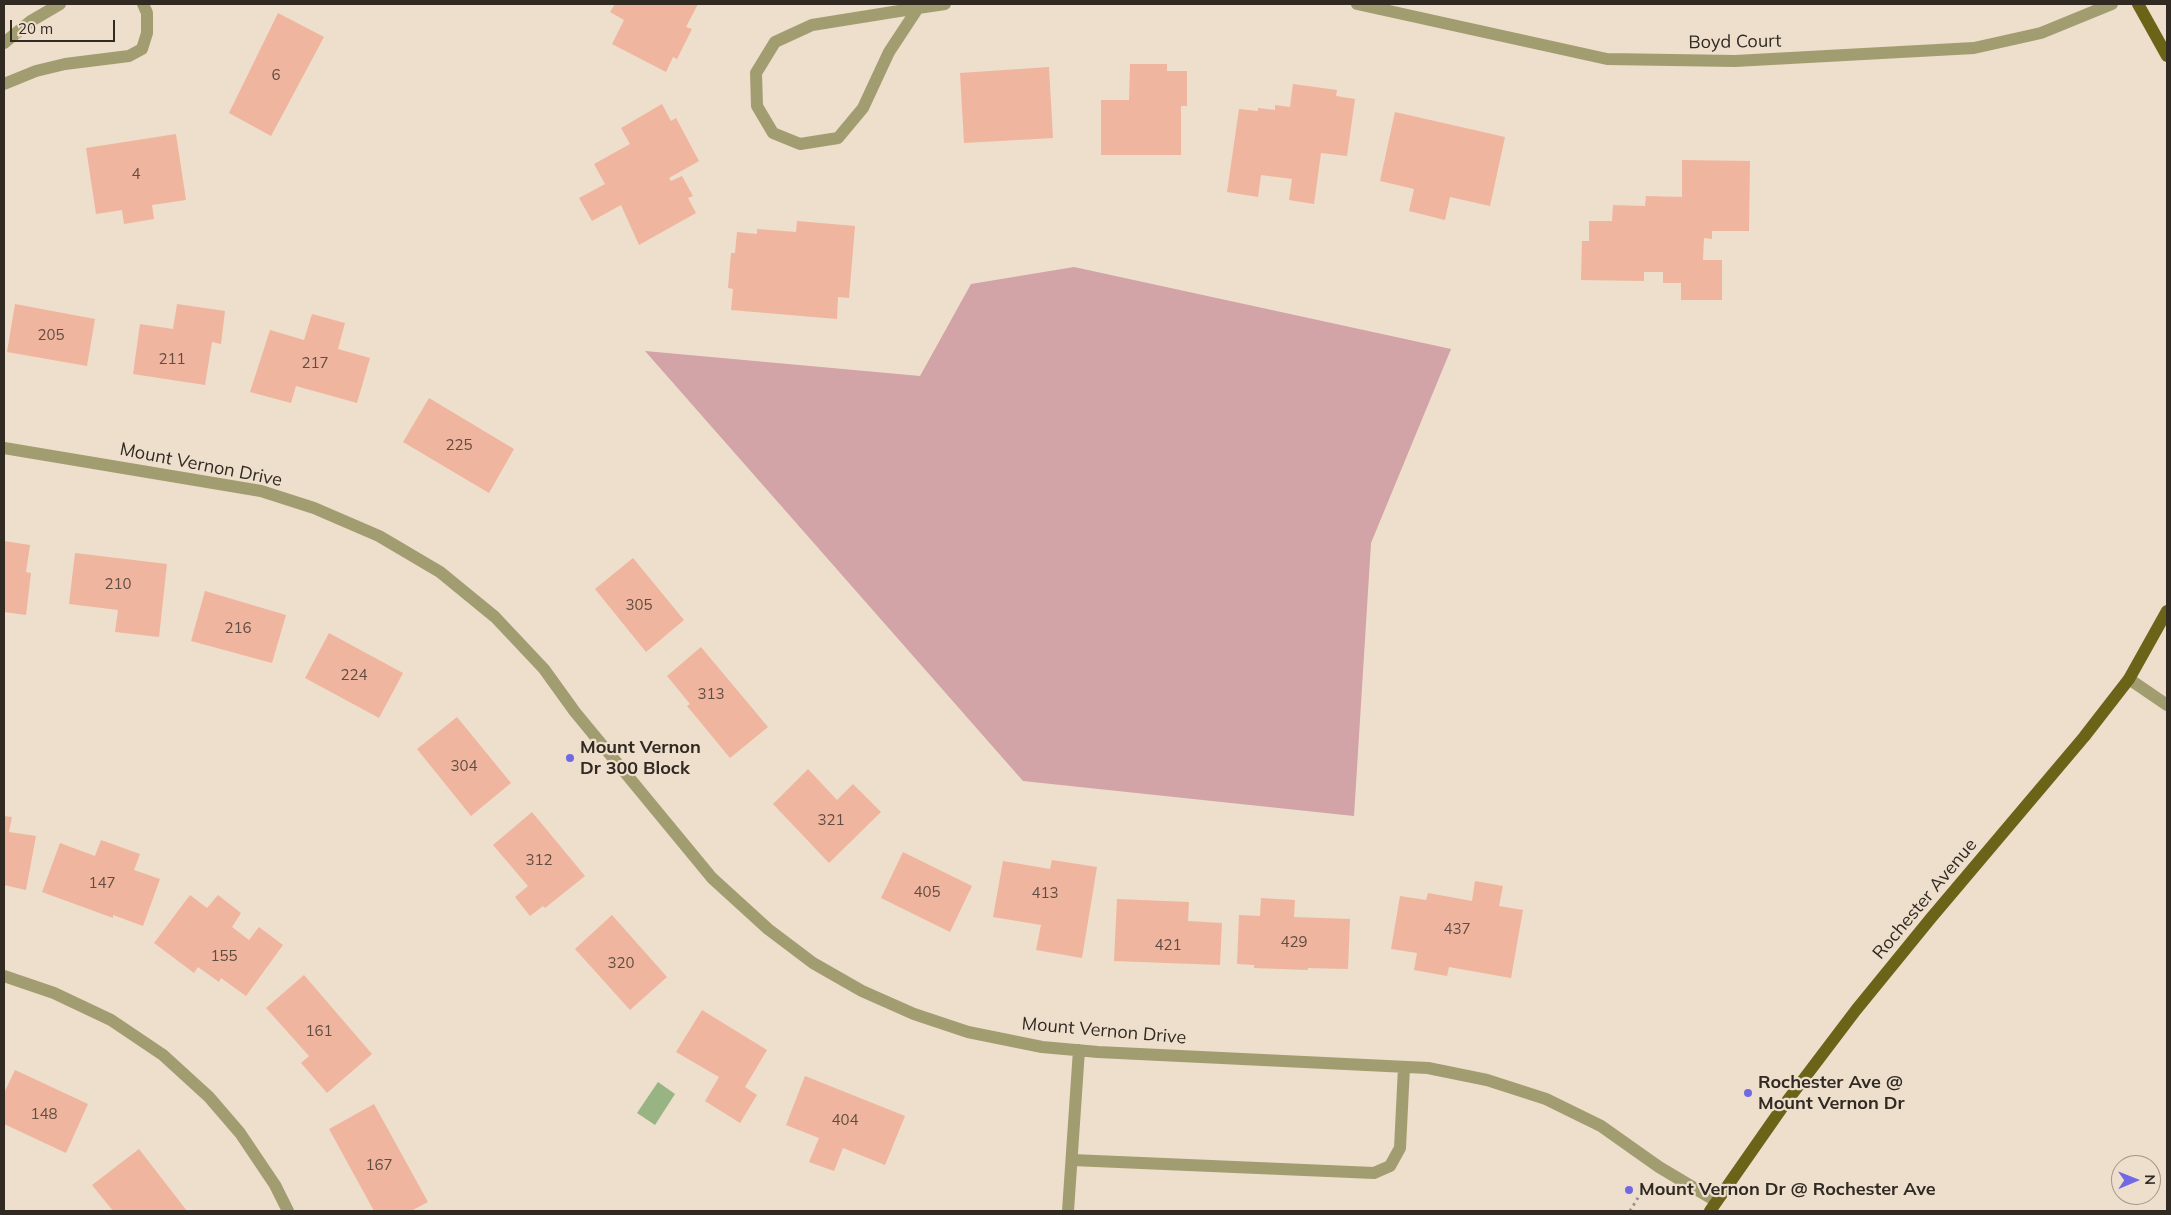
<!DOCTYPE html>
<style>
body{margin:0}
#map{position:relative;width:2171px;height:1215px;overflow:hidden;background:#eedecc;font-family:Mulish,sans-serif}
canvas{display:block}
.frame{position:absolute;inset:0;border:5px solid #302a23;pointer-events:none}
.north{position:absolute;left:2111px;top:1155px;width:50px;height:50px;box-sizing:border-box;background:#eedecc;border:1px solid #a29688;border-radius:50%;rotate:89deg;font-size:14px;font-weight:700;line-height:20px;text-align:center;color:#302a23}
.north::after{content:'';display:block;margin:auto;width:18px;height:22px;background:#7169e4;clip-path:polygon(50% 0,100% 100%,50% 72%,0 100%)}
.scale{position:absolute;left:10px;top:20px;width:105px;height:22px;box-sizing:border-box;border:2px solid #302a23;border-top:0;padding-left:6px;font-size:15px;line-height:18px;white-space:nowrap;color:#302a23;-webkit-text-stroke:4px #eedecc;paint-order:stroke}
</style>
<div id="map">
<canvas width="2171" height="1215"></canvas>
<div class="frame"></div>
<div class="north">N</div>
<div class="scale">20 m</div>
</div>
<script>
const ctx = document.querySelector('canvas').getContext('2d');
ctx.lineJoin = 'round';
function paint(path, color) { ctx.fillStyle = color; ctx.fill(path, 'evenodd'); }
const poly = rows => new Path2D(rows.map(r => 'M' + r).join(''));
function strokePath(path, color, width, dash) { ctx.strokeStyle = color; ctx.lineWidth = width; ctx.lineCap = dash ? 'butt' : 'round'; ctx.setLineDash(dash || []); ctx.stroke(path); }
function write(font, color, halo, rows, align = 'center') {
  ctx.font = font + ' Mulish,sans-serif'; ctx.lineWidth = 4.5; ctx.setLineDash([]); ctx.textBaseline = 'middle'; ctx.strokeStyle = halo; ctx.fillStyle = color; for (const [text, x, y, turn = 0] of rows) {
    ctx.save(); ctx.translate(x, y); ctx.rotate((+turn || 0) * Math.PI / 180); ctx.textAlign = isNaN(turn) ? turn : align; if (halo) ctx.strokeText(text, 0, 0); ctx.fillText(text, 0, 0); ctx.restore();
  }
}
paint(poly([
 [1074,267,1451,349,1371,543,1354,816,1023,781,645,351,920,376,971,284]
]), '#d2a3a7');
paint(poly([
 [658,1082,675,1094,655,1125,637,1113]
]), '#97b482');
paint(poly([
 [615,4,698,4,686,27,692,29,677,59,673,57,666,72,612,44,624,20,610,12],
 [278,13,324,37,271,136,229,113],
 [1130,64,1167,64,1167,71,1187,71,1187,106,1181,106,1181,155,1101,155,1101,100,1129,100],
 [1049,67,1053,138,964,143,960,73],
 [1293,84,1337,90,1336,96,1355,99,1347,156,1321,153,1314,204,1289,200,1292,179,1261,175,1258,197,1227,192,1239,109,1258,111,1258,108,1275,110,1275,105,1290,107],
 [662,104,671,121,676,118,699,161,669,178,671,181,682,176,693,196,688,198,696,213,639,245,621,205,592,221,579,198,605,184,594,164,630,144,621,128],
 [1395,112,1505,137,1490,206,1450,197,1445,220,1409,211,1414,189,1380,181],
 [176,134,186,200,152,205,154,219,124,224,122,210,96,214,86,148],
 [1682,160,1750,161,1749,231,1712,231,1712,239,1704,238,1703,260,1722,260,1722,300,1681,300,1681,283,1663,283,1663,272,1644,272,1644,281,1581,280,1582,241,1589,241,1589,221,1612,221,1613,205,1645,206,1646,196,1682,197],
 [797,221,855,226,849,298,838,297,837,319,731,310,733,289,728,288,731,253,735,253,737,232,757,234,757,229,796,232],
 [15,304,95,319,87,366,7,352],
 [177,304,225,311,221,344,212,342,205,385,133,374,140,324,173,329],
 [312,314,345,323,338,349,370,358,357,403,296,386,291,403,250,392,270,330,304,340],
 [429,398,514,449,489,493,403,442],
 [4,541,30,545,26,572,31,573,26,615,4,612],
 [75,553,167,564,159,637,115,632,118,610,69,604],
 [633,558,684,620,646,652,595,589],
 [205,591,286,615,272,663,191,641],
 [329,633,403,673,379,718,305,678],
 [701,647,768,727,730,758,687,706,690,704,667,676],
 [457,717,511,783,471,816,417,749],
 [808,769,837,800,853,784,881,812,829,863,773,804],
 [532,812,585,876,545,908,543,906,530,916,515,897,528,886,493,845],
 [4,816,12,817,9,832,36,836,26,890,4,885],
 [101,840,140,854,134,870,160,879,143,926,113,915,113,918,42,892,60,843,95,856],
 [903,852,972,886,950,932,881,898],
 [1052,860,1097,867,1082,958,1036,950,1041,925,993,917,1003,861,1050,869],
 [1475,881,1503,886,1499,906,1523,910,1511,978,1449,967,1447,976,1414,970,1417,953,1391,949,1400,896,1426,900,1428,893,1472,901],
 [190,895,207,908,218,895,241,913,232,927,249,940,259,927,283,945,246,996,221,978,219,982,198,967,194,973,154,943],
 [1261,898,1295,900,1294,917,1350,919,1348,969,1308,968,1308,970,1254,968,1254,965,1237,964,1239,915,1260,916],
 [1117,899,1189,902,1188,921,1222,923,1220,965,1114,961],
 [612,915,667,977,630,1010,575,949],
 [304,975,372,1054,327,1093,301,1063,309,1056,266,1008],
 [702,1010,767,1050,745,1087,757,1095,740,1123,705,1101,719,1077,676,1052],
 [15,1070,88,1104,66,1153,4,1124,4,1093],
 [805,1076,905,1116,885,1165,843,1148,834,1171,809,1162,819,1138,786,1125],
 [374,1104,428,1202,411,1211,374,1211,329,1129],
 [139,1149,187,1211,113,1211,92,1185]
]), '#f0b59e');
strokePath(poly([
 [1630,1211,1645,1186]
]), '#9c9083', 3, [2.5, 4]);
strokePath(poly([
 [1357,4,1607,59,1735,61,1974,48,2041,33,2112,4],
 [918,8,889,52,863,108,838,138,800,144,773,133,757,106,756,73,775,42,812,25,918,8,945,4],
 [4,43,31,21,60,4],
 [4,84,36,71,65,64,129,56,142,49,147,33,147,13,143,4],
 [4,448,261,491,314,508,379,536,440,572,495,617,544,669,575,712,712,878,768,929,813,963,862,991,914,1014,968,1032,1042,1047,1098,1052,1428,1068,1487,1080,1546,1099,1601,1126,1659,1167,1716,1201],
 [2129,679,2167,705],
 [4,976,54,993,111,1020,163,1055,209,1097,240,1133,275,1185,288,1211],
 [1072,1160,1374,1173,1390,1166,1400,1148,1404,1067],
 [1068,1211,1079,1050]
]), '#a29d70', 12);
strokePath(poly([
 [2138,4,2167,56],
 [1710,1211,1784,1105,1856,1010,1931,918,2084,737,2129,679,2167,611]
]), '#6b6318', 12);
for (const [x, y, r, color] of [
 [570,758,5,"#7169e4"],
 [1748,1093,5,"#7169e4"],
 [1629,1190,5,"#7169e4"]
]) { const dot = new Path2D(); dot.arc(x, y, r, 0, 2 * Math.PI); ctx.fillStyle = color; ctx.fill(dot); strokePath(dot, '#eedecc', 2); }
write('15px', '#604d42', null, [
 ["6",276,75],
 ["4",136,174],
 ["205",51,335],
 ["211",172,359],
 ["217",315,363],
 ["225",459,445],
 ["210",118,584],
 ["305",639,605],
 ["216",238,628],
 ["224",354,675],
 ["313",711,694],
 ["304",464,766],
 ["321",831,820],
 ["312",539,860],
 ["147",102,883],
 ["405",927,892],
 ["413",1045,893],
 ["437",1457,929],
 ["429",1294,942],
 ["421",1168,945],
 ["155",224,956],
 ["320",621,963],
 ["161",319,1031],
 ["148",44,1114],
 ["404",845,1120],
 ["167",379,1165]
]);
write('18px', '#302a23', '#eedecc', [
 ["Boyd Court",1735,42,-1],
 ["Mount Vernon Drive",201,465,11],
 ["Rochester Avenue",1925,899,-50],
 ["Mount Vernon Drive",1104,1031,5]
]);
write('bold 18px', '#302a23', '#eedecc', [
 ["Mount Vernon",580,748],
 ["Dr 300 Block",580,769],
 ["Rochester Ave @",1758,1083],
 ["Mount Vernon Dr",1758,1104],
 ["Mount Vernon Dr @ Rochester Ave",1639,1190]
], 'left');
</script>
